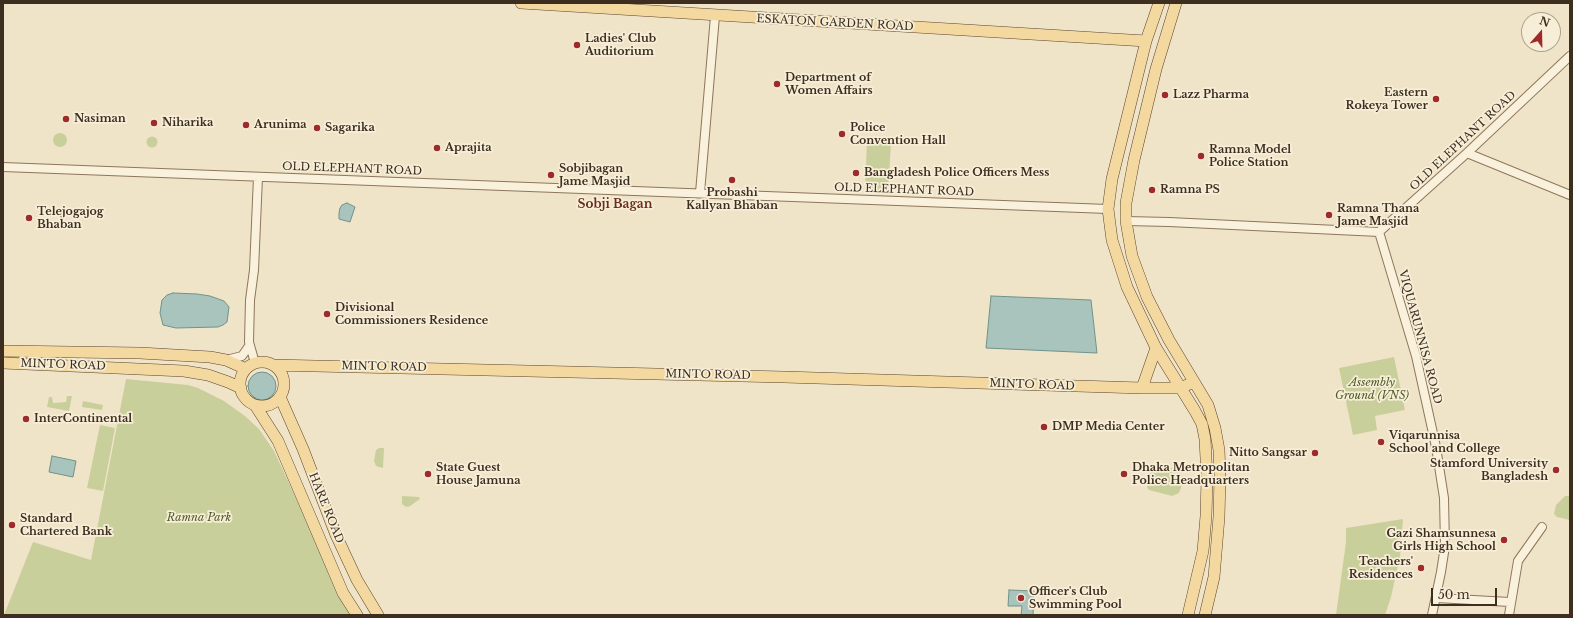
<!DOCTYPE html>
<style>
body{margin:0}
#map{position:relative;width:1573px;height:618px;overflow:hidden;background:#f0e4c8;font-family:"Libre Baskerville",serif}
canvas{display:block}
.frame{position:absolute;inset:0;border:4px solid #3d2e20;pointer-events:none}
.north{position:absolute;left:1521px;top:12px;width:40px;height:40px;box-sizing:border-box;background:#f7eed8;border:1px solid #ada18e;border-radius:50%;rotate:20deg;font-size:11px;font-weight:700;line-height:16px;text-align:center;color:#3d2e20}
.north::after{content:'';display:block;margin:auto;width:14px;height:18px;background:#9e2a2b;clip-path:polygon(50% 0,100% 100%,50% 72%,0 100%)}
.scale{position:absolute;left:1431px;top:588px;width:66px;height:18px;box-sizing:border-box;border:2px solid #3d2e20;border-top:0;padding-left:5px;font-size:12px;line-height:14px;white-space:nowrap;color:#3d2e20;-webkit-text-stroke:3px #f7eed8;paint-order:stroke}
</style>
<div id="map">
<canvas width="1573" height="618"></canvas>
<div class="frame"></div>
<div class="north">N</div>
<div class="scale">50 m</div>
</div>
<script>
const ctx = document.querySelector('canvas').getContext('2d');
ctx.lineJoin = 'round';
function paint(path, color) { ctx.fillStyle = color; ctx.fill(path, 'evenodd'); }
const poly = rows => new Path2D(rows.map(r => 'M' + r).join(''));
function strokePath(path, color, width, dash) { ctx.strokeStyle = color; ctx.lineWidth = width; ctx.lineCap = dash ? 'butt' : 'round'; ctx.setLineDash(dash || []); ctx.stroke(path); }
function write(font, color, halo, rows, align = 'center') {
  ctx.font = font + ' "Libre Baskerville",serif'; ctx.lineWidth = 3.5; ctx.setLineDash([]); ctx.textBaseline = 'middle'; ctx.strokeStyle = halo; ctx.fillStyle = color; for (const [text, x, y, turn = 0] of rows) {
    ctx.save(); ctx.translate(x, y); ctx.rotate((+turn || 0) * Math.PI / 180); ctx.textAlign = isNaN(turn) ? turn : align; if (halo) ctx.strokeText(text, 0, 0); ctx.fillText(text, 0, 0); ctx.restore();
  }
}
paint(poly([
 '53 140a7 7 0 1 1 14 0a7 7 0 1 1-14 0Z',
 '146.5 142a5.5 5.5 0 1 1 11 0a5.5 5.5 0 1 1-11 0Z',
 [867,142,891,143,888,192,865,191],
 [1394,357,1405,410,1375,416,1377,430,1353,435,1339,368],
 [126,379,188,385,198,388,224,401,245,416,259,429,274,451,308,524,354,615,4,615,33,542,91,560],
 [67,396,72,396,69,411,47,407,49,397,52,397,53,403,66,402],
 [83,401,103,405,102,410,82,407],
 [100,425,115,428,103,491,87,488],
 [379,448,384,448,383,468,376,466,374,461,376,450],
 [1153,467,1172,468,1181,471,1183,482,1179,493,1172,496,1149,490,1147,487,1148,472,1149,469],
 [402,496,419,497,420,499,410,506,406,507,402,504],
 [1565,496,1570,496,1570,520,1557,517,1554,514,1556,505],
 [1403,519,1400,557,1391,597,1385,615,1336,615,1346,542,1346,528]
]), '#c9cf9b');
const water = poly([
 [347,203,355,207,350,222,339,219,339,213,340,208,342,205,347,203],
 [173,293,197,294,210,296,224,301,229,307,227,322,223,325,218,327,176,328,163,325,160,313,162,300,167,295,173,293],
 [991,296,1091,300,1097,353,986,348,991,296],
 '248 386a14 14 0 1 1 28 0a14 14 0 1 1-28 0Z',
 [52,456,76,461,73,477,49,472,52,456],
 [1009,590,1034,591,1033,615,1021,615,1022,606,1008,606,1009,590]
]);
paint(water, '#a9c4bc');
strokePath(water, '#6f938a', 1);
const minor = poly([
 [1467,153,1570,195],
 [3,167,1108,209],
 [700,193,715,16],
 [1126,221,1169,222,1379,232,1467,153,1570,56],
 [1379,232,1416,356,1436,447,1444,498,1445,546,1441,572,1432,615],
 [226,360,242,356,249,346],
 [255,363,249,342,250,300,254,270,258,177],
 [1436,598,1510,602],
 [1509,615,1518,561,1542,527]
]);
const major = poly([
 [521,3,1146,41],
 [1159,3,1146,41,1112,179,1108,209,1112,240,1127,287,1156,348,1195,411,1202,424,1205,439,1207,478,1206,516,1203,551,1188,615],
 [1176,3,1156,69,1134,160,1126,203,1126,221,1132,256,1147,297,1169,340,1208,405,1215,428,1219,450,1220,476,1219,517,1214,577,1205,615],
 [3,351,140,353,210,357,226,360,246,369],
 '240 384a22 22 0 1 1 44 0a22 22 0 1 1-44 0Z',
 [3,363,184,371,208,375,228,382,241,388],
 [273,365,784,377,1142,388,1180,388,1194,382],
 [1142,388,1156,348],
 [280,397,303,449,336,535,357,580,378,615],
 [255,405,278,441,343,593,357,615]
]);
strokePath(minor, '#8d765c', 10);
strokePath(major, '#5b4430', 12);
strokePath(minor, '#faf1dc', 8);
strokePath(major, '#f3d9a0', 11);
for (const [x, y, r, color] of [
 [577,45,4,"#9e2a2b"],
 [777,84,4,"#9e2a2b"],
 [1165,95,4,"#9e2a2b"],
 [1436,99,4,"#9e2a2b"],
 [66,119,4,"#9e2a2b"],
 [154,123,4,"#9e2a2b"],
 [246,125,4,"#9e2a2b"],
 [317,128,4,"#9e2a2b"],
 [842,134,4,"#9e2a2b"],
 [437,148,4,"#9e2a2b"],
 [1201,156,4,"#9e2a2b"],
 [856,173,4,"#9e2a2b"],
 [551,175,4,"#9e2a2b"],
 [732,180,4,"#9e2a2b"],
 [1152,190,4,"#9e2a2b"],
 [1329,215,4,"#9e2a2b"],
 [29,218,4,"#9e2a2b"],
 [327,314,4,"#9e2a2b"],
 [26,419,4,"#9e2a2b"],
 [1044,427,4,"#9e2a2b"],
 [1381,442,4,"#9e2a2b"],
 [1315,453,4,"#9e2a2b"],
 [1556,470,4,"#9e2a2b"],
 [428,474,4,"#9e2a2b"],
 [1124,474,4,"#9e2a2b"],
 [12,525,4,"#9e2a2b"],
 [1504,540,4,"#9e2a2b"],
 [1421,568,4,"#9e2a2b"],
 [1021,598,4,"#9e2a2b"]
]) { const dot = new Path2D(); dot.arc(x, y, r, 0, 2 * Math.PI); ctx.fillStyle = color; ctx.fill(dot); strokePath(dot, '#f7eed8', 1.5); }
write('11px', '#3d2e20', '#f7eed8', [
 ["ESKATON GARDEN ROAD",835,23,3],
 ["OLD ELEPHANT ROAD",1463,141,-43],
 ["OLD ELEPHANT ROAD",352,169,2],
 ["OLD ELEPHANT ROAD",904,190,2],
 ["VIQUARUNNISA ROAD",1420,337,75],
 ["MINTO ROAD",63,365,2],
 ["MINTO ROAD",384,367,1],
 ["MINTO ROAD",708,375,1],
 ["MINTO ROAD",1032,385,2],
 ["HARE ROAD",326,508,68]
]);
write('bold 11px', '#3d2e20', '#f7eed8', [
 ["Ladies' Club",585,39],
 ["Auditorium",585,52],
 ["Department of",785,78],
 ["Women Affairs",785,91],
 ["Eastern",1428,93,"right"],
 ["Rokeya Tower",1428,106,"right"],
 ["Lazz Pharma",1173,95],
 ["Nasiman",74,119],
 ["Niharika",162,123],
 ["Arunima",254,125],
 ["Sagarika",325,128],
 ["Police",850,128],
 ["Convention Hall",850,141],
 ["Aprajita",445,148],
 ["Ramna Model",1209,150],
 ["Police Station",1209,163],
 ["Sobjibagan",559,169],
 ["Jame Masjid",559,182],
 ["Bangladesh Police Officers Mess",864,173],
 ["Ramna PS",1160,190],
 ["Probashi",732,193,"center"],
 ["Kallyan Bhaban",732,206,"center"],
 ["Ramna Thana",1337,209],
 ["Jame Masjid",1337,222],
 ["Telejogajog",37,212],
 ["Bhaban",37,225],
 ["Divisional",335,308],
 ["Commissioners Residence",335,321],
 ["InterContinental",34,419],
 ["DMP Media Center",1052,427],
 ["Viqarunnisa",1389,436],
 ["School and College",1389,449],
 ["Nitto Sangsar",1307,453,"right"],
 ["Stamford University",1548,464,"right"],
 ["Bangladesh",1548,477,"right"],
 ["State Guest",436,468],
 ["House Jamuna",436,481],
 ["Dhaka Metropolitan",1132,468],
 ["Police Headquarters",1132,481],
 ["Standard",20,519],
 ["Chartered Bank",20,532],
 ["Gazi Shamsunnesa",1496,534,"right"],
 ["Girls High School",1496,547,"right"],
 ["Teachers'",1413,562,"right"],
 ["Residences",1413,575,"right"],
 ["Officer's Club",1029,592],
 ["Swimming Pool",1029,605]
], 'left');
write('italic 11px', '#4d5a26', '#f7eed8', [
 ["Assembly",1372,383],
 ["Ground (VNS)",1372,396],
 ["Ramna Park",199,518]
]);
write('bold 12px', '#6b2e1e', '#f7eed8', [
 ["Sobji Bagan",615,205]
]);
</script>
